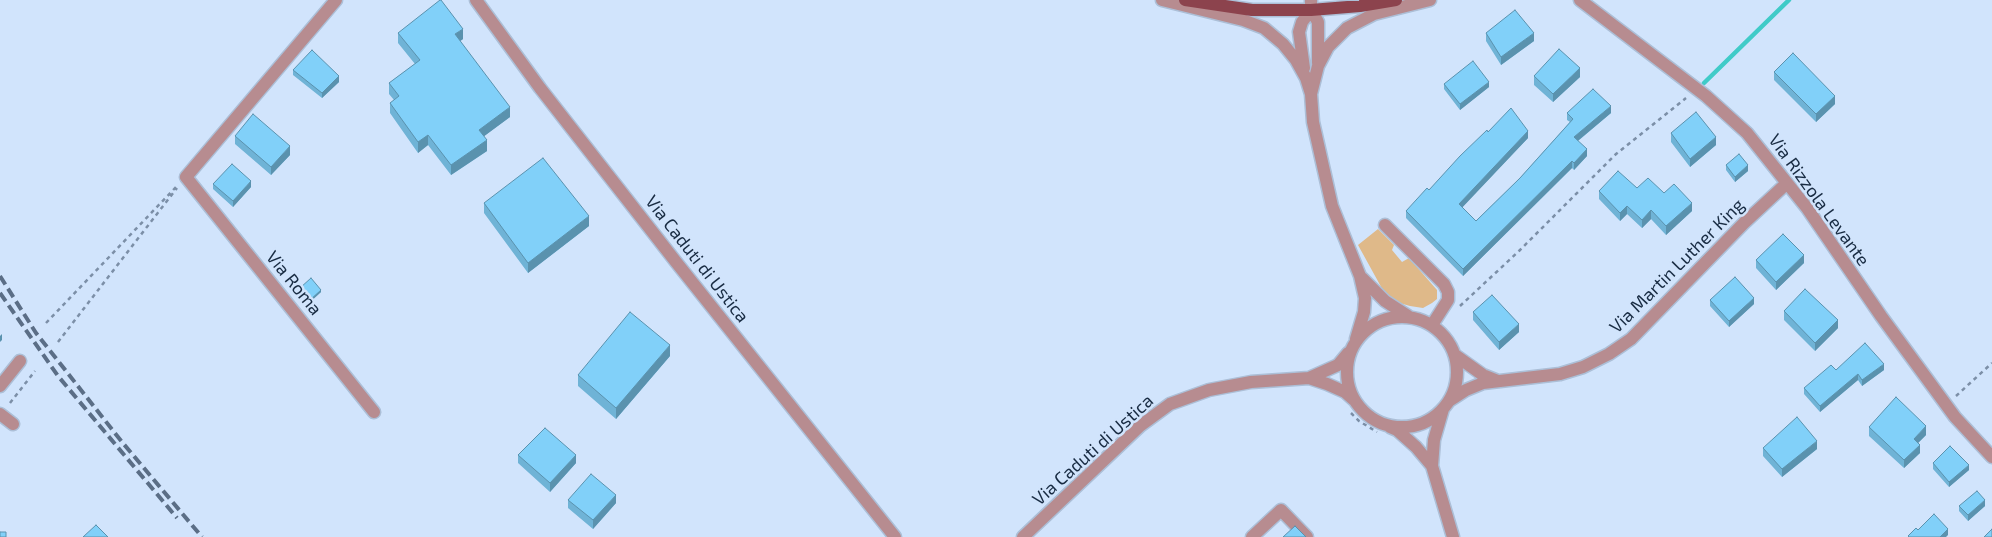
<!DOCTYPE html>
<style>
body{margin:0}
canvas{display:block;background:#d1e4fc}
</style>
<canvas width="1992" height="537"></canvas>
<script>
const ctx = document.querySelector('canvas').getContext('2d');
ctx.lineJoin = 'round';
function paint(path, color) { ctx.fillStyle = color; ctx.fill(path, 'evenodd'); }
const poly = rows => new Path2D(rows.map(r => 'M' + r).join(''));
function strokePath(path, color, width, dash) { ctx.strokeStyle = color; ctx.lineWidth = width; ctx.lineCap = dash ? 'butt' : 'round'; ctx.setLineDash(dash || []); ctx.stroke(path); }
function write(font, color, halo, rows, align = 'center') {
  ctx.font = font + ' "Exo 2",sans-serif'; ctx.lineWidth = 5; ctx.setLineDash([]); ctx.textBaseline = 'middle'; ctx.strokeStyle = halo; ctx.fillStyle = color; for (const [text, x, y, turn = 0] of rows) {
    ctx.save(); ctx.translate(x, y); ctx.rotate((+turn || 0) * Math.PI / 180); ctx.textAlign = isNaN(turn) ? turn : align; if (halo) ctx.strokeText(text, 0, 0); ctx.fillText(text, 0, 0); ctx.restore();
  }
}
paint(poly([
 [1378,229,1394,245,1392,250,1402,262,1409,258,1437,290,1437,299,1432,303,1423,308,1410,306,1396,302,1385,294,1358,245]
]), '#dfb989');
strokePath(poly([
 [1704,83,1789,0]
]), '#40cbc8', 4.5);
const minor = poly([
 [336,0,186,177,374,412],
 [476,0,540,88,676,262,895,537],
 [1162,0,1243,20,1264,28,1283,44,1296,60,1306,78,1311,94,1313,122,1332,206,1360,276,1365,298,1364,312,1356,339],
 [1311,0,1311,10,1318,22,1318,63],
 [1580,0,1706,96,1747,133,1807,208,1881,316,1955,417,1992,457],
 [1304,68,1299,32,1302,22,1311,10],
 [1311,94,1318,66,1328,47,1347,28,1374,14,1430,0],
 [1385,225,1444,284,1448,292,1448,300,1432,325],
 [1362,278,1385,301,1408,316],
 '1347 372a55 55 0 1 1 110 0a55 55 0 1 1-110 0Z',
 [1455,355,1483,375,1498,381],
 [1309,378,1338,365,1348,353],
 [0,386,20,361],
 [1449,401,1466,390,1483,383,1560,374,1583,367,1609,354,1631,339,1744,223,1787,183],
 [1443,409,1434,440,1432,466,1453,537],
 [0,414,13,424],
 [1390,427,1397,430,1416,447,1432,466],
 [1023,537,1140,426,1170,404,1209,390,1251,382,1309,378,1327,384,1345,392,1354,400],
 [1252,537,1281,510,1307,537]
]);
const major = poly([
 [1185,0,1252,10,1311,10,1360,6,1396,0]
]);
strokePath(minor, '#acbfd7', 15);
strokePath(major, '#acbfd7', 15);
strokePath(poly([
 [1460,306,1519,251,1616,154,1686,98],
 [46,323,176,187],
 [58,342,177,188],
 [1956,396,1992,363],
 [10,403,35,371],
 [1351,413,1359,421,1377,432]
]), '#7c8fa7', 2.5, [4, 4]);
strokePath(minor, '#b78c90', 12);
strokePath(major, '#8c434d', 12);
strokePath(poly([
 [0,276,36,333,122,442,202,537],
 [0,293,58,376,177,518]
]), '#5b6e86', 4, [10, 5]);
paint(poly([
 [398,33,463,39,460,41,510,117,484,136,487,151,451,175,428,145,418,153,390,113,390,103,394,100,389,94,389,83,415,64,398,43],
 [1486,33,1534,41,1501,65,1486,41],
 [293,70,339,82,322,98,293,75],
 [1774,72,1835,104,1816,122,1774,80],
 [1534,76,1580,77,1553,102,1534,85],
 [1444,84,1489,87,1460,110,1444,89],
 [1567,113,1611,113,1578,141,1587,156,1574,170,1572,168,1463,276,1406,218,1406,211,1429,190,1488,132,1528,138,1462,207,1476,221,1520,178,1570,122,1567,120],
 [1671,133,1716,145,1690,167,1671,142],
 [235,136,290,155,271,175,235,144],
 [1726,165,1748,171,1735,182,1726,170],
 [213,184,251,187,233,207,213,189],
 [1637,188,1664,193,1692,211,1666,235,1651,219,1642,228,1627,214,1620,221,1599,199,1599,191],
 [484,203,589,226,528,273,484,213],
 [1756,260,1804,263,1776,290,1756,268],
 [300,288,321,292,310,302,300,291],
 [1710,300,1754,304,1729,327,1710,306],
 [1784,311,1838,328,1815,351,1784,320],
 [1473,312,1519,332,1499,350,1473,320],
 [670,356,616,419,578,386,578,375],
 [1836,370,1884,370,1862,386,1858,380,1820,412,1804,394,1804,388],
 [1869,427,1926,435,1918,443,1920,453,1904,468,1869,436],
 [1763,448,1817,449,1782,477,1763,456],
 [518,455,576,463,550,492,518,463],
 [1933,463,1969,470,1949,487,1933,469],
 [568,500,616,503,593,529,568,508],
 [1959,506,1985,506,1968,521,1959,511]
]), '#6fb3d6');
paint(poly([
 [463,29,463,39,455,45,455,34],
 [1534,33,1534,41,1501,65,1501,57],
 [1580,68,1580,77,1553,102,1553,94],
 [339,76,339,82,322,98,322,93],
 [1489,82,1489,87,1460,110,1460,104],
 [1835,96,1835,104,1816,122,1816,114],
 [1611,106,1611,113,1574,144,1574,137],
 [510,107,510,117,479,140,479,130],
 [1528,131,1528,138,1459,211,1459,204],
 [428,135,428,145,418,153,418,142],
 [1716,137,1716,145,1690,167,1690,159],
 [487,140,487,151,451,175,451,165],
 [290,146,290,155,271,175,271,167],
 [1587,149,1587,156,1574,170,1574,163],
 [1572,161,1572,168,1463,276,1463,269],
 [1748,165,1748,171,1735,182,1735,177],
 [251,181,251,187,233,207,233,201],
 [1692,203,1692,211,1666,235,1666,226],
 [1627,206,1627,214,1620,221,1620,213],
 [1651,210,1651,219,1642,228,1642,220],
 [589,216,589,226,528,273,528,263],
 [1804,255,1804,263,1776,290,1776,282],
 [321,290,321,292,310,302,310,300],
 [1754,298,1754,304,1729,327,1729,321],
 [1838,320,1838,328,1815,351,1815,343],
 [1519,324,1519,332,1499,350,1499,342],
 [2,334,2,340,0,342,0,336],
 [670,345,670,356,616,419,616,408],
 [1884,364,1884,370,1862,386,1862,380],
 [1858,374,1858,380,1820,412,1820,406],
 [1926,426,1926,435,1914,447,1914,439],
 [1817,441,1817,449,1782,477,1782,469],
 [1920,445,1920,453,1904,468,1904,460],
 [576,455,576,463,550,492,550,483],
 [1969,465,1969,470,1949,487,1949,482],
 [616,495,616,503,593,529,593,520],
 [1985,500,1985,506,1968,521,1968,515],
 [1948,529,1948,535,1946,537,1940,537]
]), '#5a92ae');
const building = poly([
 [440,0,441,0,463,29,455,34,510,107,479,130,487,140,451,165,428,135,418,142,390,103,399,96,389,83,420,60,398,33,440,0],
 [1515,10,1534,33,1501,57,1486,33,1515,10],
 [1559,49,1580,68,1553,94,1534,76,1559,49],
 [312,50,339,76,322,93,293,70,312,50],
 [1793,53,1835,96,1816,114,1774,72,1793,53],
 [1473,61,1489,82,1460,104,1444,84,1473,61],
 [1593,89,1611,106,1574,137,1587,149,1574,163,1572,161,1463,269,1406,211,1427,188,1429,190,1460,156,1487,130,1488,132,1511,108,1528,131,1459,204,1476,221,1520,178,1573,119,1567,113,1593,89],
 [1696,112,1716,137,1690,159,1671,133,1696,112],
 [253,114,290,146,271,167,235,136,253,114],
 [1739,154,1748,165,1735,177,1726,165,1739,154],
 [543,158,589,216,528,263,484,203,543,158],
 [232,164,251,181,233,201,213,184,232,164],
 [1618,171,1637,188,1648,178,1664,193,1674,184,1692,203,1666,226,1651,210,1642,220,1627,206,1620,213,1599,191,1618,171],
 [1783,234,1804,255,1776,282,1756,260,1783,234],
 [1735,277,1754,298,1729,321,1710,300,1735,277],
 [311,278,321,290,310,300,300,288,311,278],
 [1805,289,1838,320,1815,343,1784,311,1805,289],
 [1492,295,1519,324,1499,342,1473,312,1492,295],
 [630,312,670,345,616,408,578,375,630,312],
 [1865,343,1884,364,1862,380,1858,374,1820,406,1804,388,1831,365,1836,370,1865,343],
 [1896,397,1926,426,1914,439,1920,445,1904,460,1869,427,1896,397],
 [1797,417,1817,441,1782,469,1763,448,1797,417],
 [545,428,576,455,550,483,518,455,545,428],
 [1950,446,1969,465,1949,482,1933,463,1950,446],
 [591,474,616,495,593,520,568,500,591,474],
 [1977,491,1985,500,1968,515,1959,506,1977,491],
 [1934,514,1948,529,1940,537,1909,537,1908,536,1916,528,1918,530,1934,514],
 [96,525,108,537,83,537,96,525],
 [1295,526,1306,537,1283,537,1295,526],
 [1992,529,1992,537,1984,537,1992,529],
 [0,532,6,532,6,537,0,537,0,532]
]);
paint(building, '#81d0f9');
strokePath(building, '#5a92ae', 1);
write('18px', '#182b42', '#d1e4fc', [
 ["Via Rizzola Levante",1819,200,54],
 ["Via Caduti di Ustica",697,259,52],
 ["Via Martin Luther King",1677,266,-45],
 ["Via Roma",294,283,51],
 ["Via Caduti di Ustica",1093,450,-42]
]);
</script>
